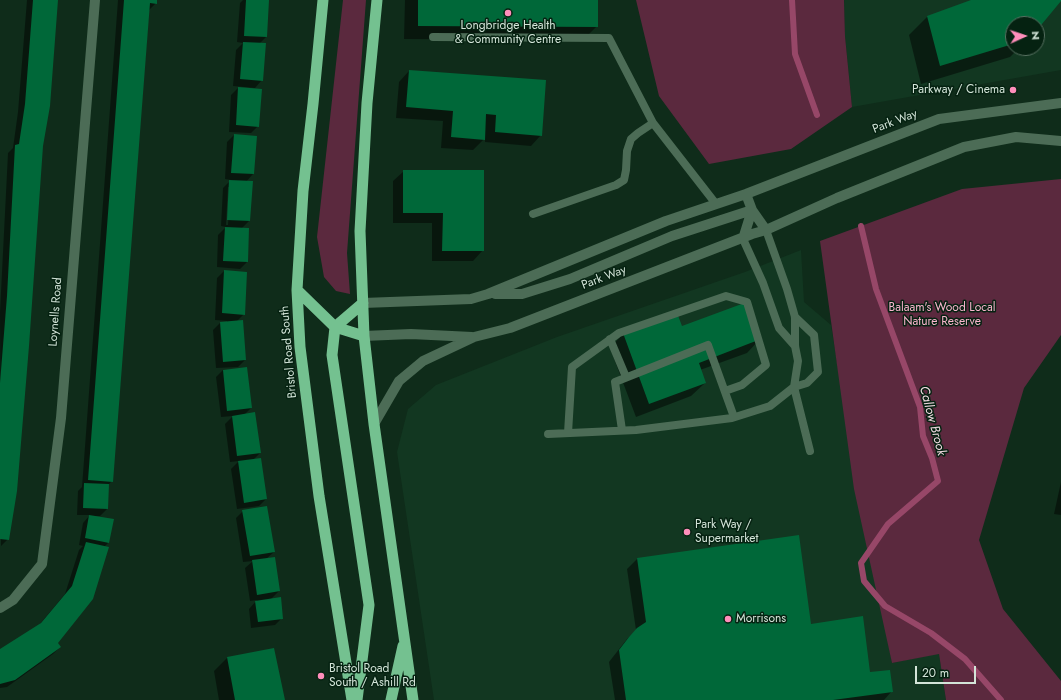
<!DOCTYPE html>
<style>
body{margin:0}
#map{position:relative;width:1061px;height:700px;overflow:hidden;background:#0f2c1a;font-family:Jost,sans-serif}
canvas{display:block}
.north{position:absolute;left:1005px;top:16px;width:40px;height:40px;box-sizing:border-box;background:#052211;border:1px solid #577061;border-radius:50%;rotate:87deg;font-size:11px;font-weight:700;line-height:16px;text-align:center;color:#d3e4d8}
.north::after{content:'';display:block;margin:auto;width:14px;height:18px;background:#ff8ebb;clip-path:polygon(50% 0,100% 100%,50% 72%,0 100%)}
.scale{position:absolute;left:915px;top:666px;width:61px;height:18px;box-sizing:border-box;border:2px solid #d3e4d8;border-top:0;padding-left:5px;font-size:12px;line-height:14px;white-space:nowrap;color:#d3e4d8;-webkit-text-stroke:3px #052211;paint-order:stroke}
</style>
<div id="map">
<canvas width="1061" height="700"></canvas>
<div class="north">N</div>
<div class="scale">20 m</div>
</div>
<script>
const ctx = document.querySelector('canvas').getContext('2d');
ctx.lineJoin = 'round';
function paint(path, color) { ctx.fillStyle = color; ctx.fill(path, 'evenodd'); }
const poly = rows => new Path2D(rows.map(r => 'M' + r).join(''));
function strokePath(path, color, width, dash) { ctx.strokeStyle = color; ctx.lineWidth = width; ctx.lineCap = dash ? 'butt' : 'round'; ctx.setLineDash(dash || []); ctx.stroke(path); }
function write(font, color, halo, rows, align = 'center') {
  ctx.font = font + ' Jost,sans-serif'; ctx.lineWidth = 3; ctx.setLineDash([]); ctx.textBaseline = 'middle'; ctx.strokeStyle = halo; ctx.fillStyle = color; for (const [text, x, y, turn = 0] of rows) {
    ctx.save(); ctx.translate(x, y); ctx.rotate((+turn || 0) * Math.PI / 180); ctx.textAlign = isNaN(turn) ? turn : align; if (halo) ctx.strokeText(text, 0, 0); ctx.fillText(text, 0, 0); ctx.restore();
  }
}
paint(poly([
 [844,0,1061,0,1061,70,852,107,845,36],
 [1013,24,1037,24,1037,48,1013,48],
 [801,250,804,302,831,325,841,387,892,663,939,653,946,700,434,700,397,452,408,409,436,385,557,337,745,272]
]), '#123721');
paint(poly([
 [343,0,366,0,347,253,350,294,336,291,324,277,317,237],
 [636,0,844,0,845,36,852,107,791,149,709,164,659,96],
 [1061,179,1061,335,1024,388,979,540,1003,609,1061,681,1061,700,946,700,939,654,892,663,854,489,820,241,962,189]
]), '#5b293e');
paint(poly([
 [27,0,57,0,42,146,8,539,1,546,0,312,8,153,13,148,18,112],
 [118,0,156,0,156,3,149,10,112,481,108,485,107,509,100,516,95,516,95,517,108,543,104,547,57,643,60,647,53,654,7,687,0,688,0,650,39,625,65,594,79,550,83,546,79,545,83,523,90,515,77,515,78,491,82,487],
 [243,0,268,0,266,37,259,44,262,80,255,88,233,86,236,50,243,43,237,42,240,3],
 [405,0,597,0,597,26,583,40,404,39],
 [974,0,1060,0,1037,28,1037,24,1013,24,1013,48,1019,48,1010,57,921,84,909,35,927,17],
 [409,71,541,135,531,146,485,142,485,138,473,150,441,148,443,121,396,118,399,82],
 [238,88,258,126,251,133,229,132,231,95],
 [234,135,253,174,246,182,249,221,242,228,247,262,240,269,217,267,218,235,226,227,221,226,223,188,231,180,225,179,227,142],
 [228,187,230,187,228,225,226,225],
 [404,171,483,250,473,261,432,261,432,223,393,223,393,181],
 [224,271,244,314,237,321,245,360,238,367,216,368,213,330,220,323,227,322,227,321,215,320,217,278],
 [681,328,760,339,747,353,700,370,705,383,691,396,636,417,610,348,623,334],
 [223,370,251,408,244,415,260,453,253,460,266,499,259,506,237,509,231,469,239,461,230,462,225,424,233,416,221,417,216,377],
 [1061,482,1061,515,1054,514],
 [243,511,274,552,266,559,279,591,270,600,282,618,275,625,251,628,249,609,257,600,250,601,245,568,253,561,243,562,236,518],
 [638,558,810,625,892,691,884,700,615,700,609,662,627,639,636,630,627,569],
 [228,657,283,700,219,700,214,671]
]), '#0007');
strokePath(poly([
 [792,0,795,54,817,115],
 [861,226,876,289,920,407,923,436,932,458,938,481,888,524,861,563,864,581,885,606,931,633,965,659,1001,700]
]), '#974768', 6);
paint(poly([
 [33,0,58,0,50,106,43,146,29,346,17,491,9,540,0,539,0,383,7,296,15,145,19,144,25,104],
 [124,0,157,0,157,4,150,3,113,482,88,480],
 [246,0,269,0,267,37,244,36],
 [418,0,598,0,598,27,418,26],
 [971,0,1061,0,1061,1,1037,30,1037,24,1013,24,1013,44,940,66,927,16],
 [243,42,266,43,263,81,240,79],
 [409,70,546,80,542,136,495,132,496,115,486,114,485,140,451,137,453,111,406,107],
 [238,87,262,89,259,127,236,125],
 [234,134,257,136,254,174,231,173],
 [403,170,484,170,484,251,442,251,443,213,403,213],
 [229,180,253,181,250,221,227,220],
 [225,227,249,228,248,262,223,261],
 [224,270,247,272,245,315,222,313],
 [747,302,761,339,699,363,706,383,649,404,623,333,677,313,682,326],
 [243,320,246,360,223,362,220,322],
 [247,367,252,408,227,411,223,370],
 [255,412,261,453,237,456,232,416],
 [261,458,267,499,244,503,238,461],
 [84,483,109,484,108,509,83,508],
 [267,506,275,552,250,556,242,510],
 [89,515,114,519,109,543,85,538],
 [799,535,811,624,863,616,870,672,890,670,893,692,833,700,626,700,619,650,629,637,637,628,646,622,637,558],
 [86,542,109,547,93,599,58,643,61,647,15,680,0,684,0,649,41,623,72,586],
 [275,557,280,591,257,595,252,560],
 [281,597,283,619,258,622,255,601],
 [274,648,285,700,235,700,227,657]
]), '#006839');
strokePath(poly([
 [433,37,609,38,653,123,716,204],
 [533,214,616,185,624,180,626,170,627,151,631,139,638,133,653,123],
 [766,230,787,289,795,317,795,346,798,361,794,387,810,451],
 [743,239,763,283,779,328,795,346],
 [610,339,626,377],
 [622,430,615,382,708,345,734,417],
 [568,433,572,367,619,333,726,296,747,302,766,365,742,385,725,391],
 [548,434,636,430,732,418,770,406,794,387,807,383,818,372,814,335,795,317]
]), '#4c6c56', 8);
strokePath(poly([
 [746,194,752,210,766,230],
 [743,239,752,210],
 [495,294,522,294,570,279,672,236,752,210],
 [363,303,471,299,488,294,666,221,746,194,939,119,1061,103],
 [364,336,411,334,472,337],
 [374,424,399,381,423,361,474,337,510,328,752,234,766,230,837,198,964,147,1016,137,1061,141],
 [0,608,13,600,42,564,61,418,95,0]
]), '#4c6c56', 10);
strokePath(poly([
 [323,0,313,104,303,191,297,290,300,347,319,496,352,700],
 [377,0,367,103,360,231,364,336,374,424,413,700],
 [297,290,335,327,364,336],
 [357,700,369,605,332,355,335,327,363,303],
 [391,700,403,646]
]), '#74c190', 11);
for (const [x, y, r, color] of [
 [508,13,4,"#ff8ebb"],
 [1013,90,4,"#ff8ebb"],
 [687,532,4,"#ff8ebb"],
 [728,619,4,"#ff8ebb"],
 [321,676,4,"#ff8ebb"]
]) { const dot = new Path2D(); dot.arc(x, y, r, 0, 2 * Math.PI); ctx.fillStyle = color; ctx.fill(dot); strokePath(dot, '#052211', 1.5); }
write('12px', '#d3e4d8', '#052211', [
 ["Longbridge Health",508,26,"center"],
 ["& Community Centre",508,40,"center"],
 ["Parkway / Cinema",1005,90,"right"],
 ["Park Way /",695,525],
 ["Supermarket",695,539],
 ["Morrisons",736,619],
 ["Bristol Road",329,669],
 ["South / Ashill Rd",329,683]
], 'left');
write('12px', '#d3e4d8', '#052211', [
 ["Park Way",895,122,-21],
 ["Park Way",604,278,-21],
 ["Loynells Road",56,312,-86],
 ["Bristol Road South",289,352,-95]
]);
write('12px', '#fab5ce', '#052211', [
 ["Balaam's Wood Local",942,308],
 ["Nature Reserve",942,322]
]);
write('italic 13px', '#f0d8e0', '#052211', [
 ["Callow Brook",932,421,75]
]);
</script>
